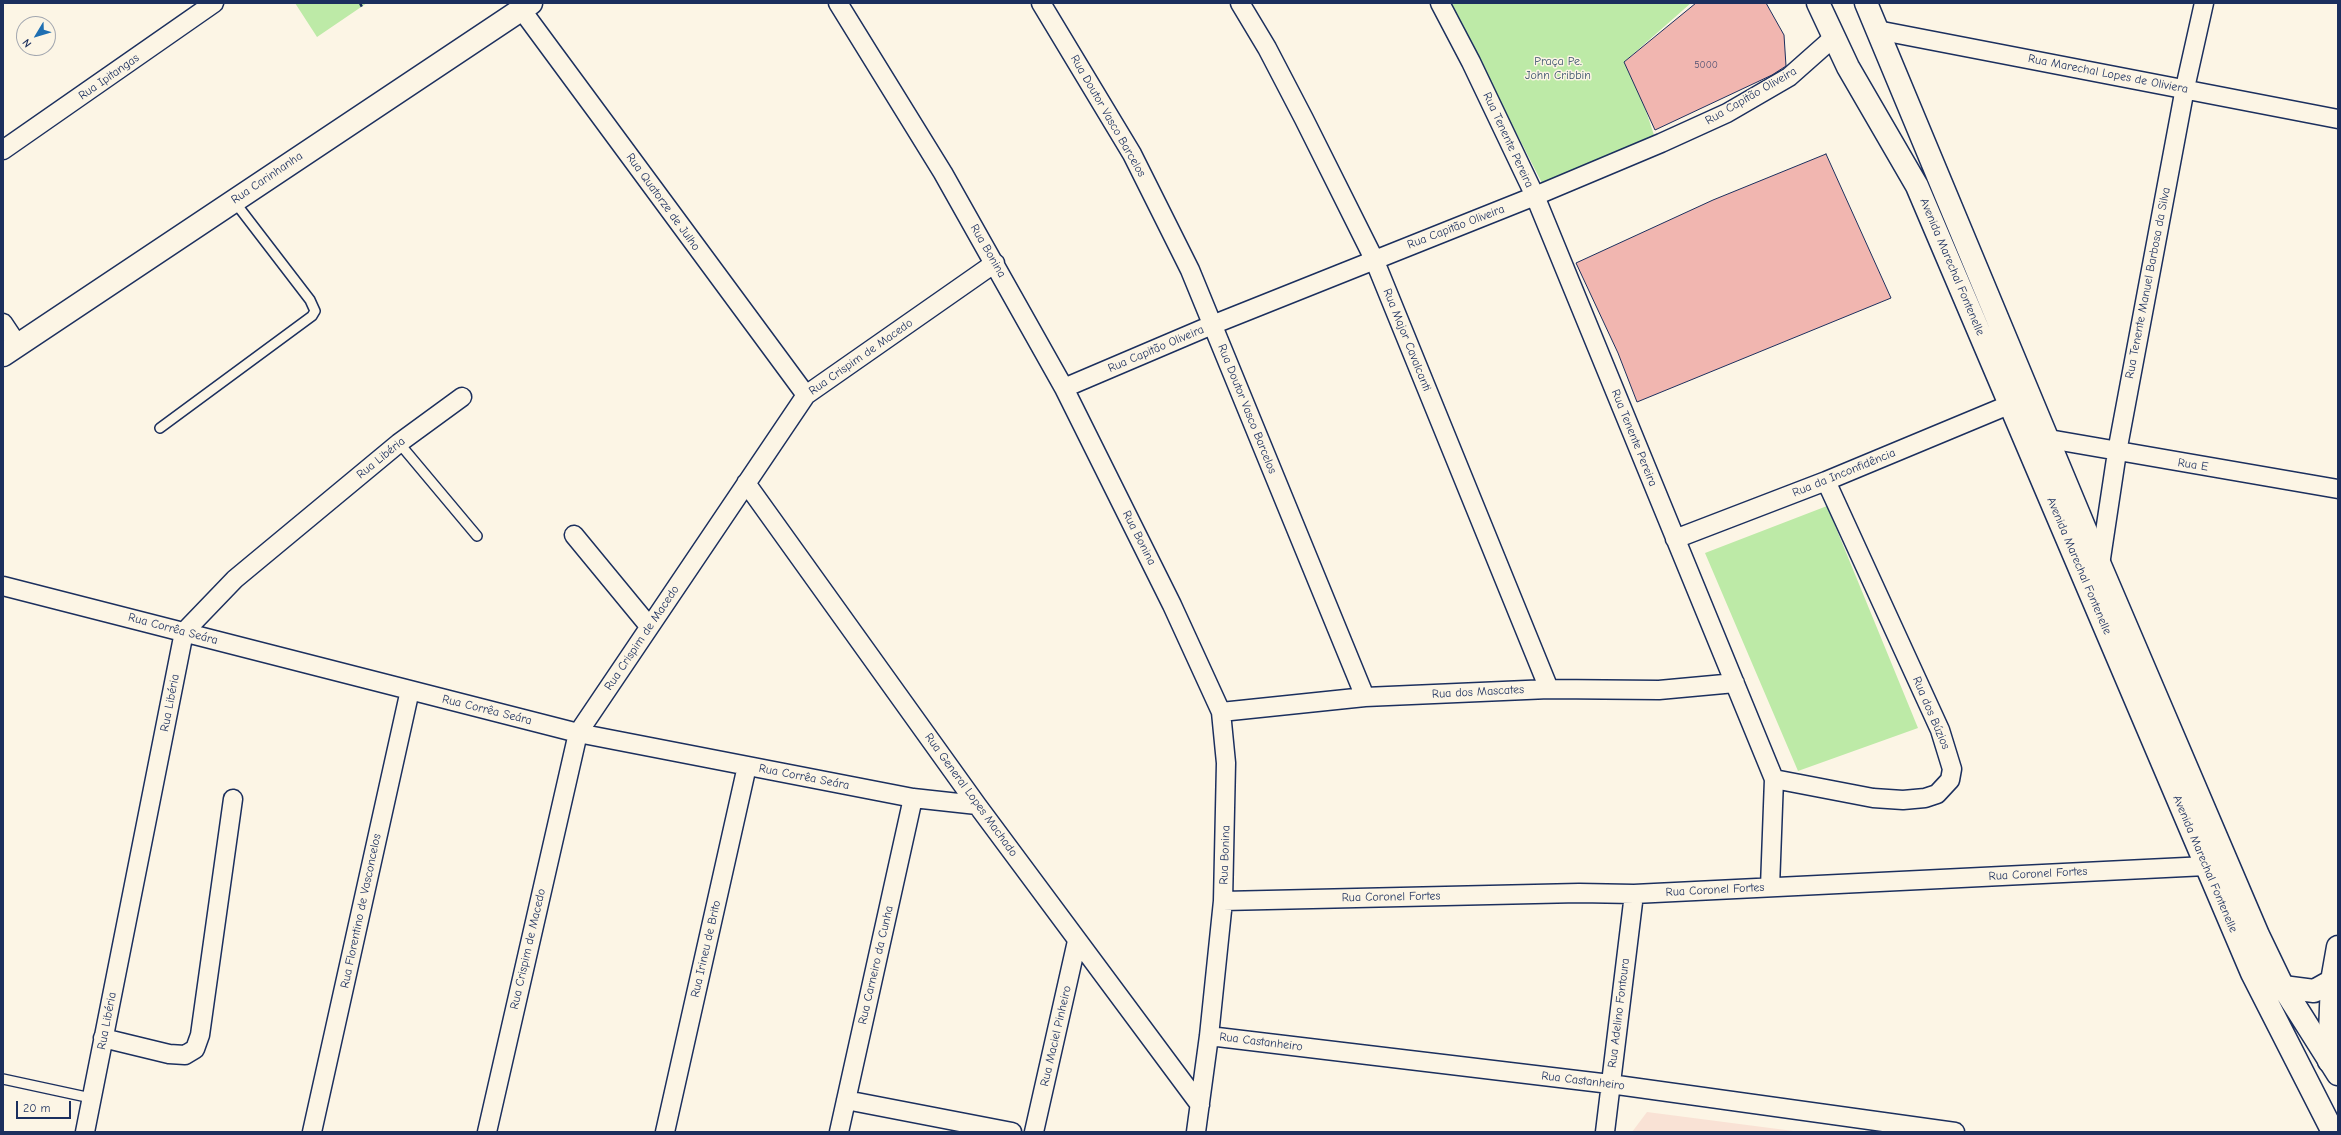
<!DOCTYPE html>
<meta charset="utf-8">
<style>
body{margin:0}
#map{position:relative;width:2341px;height:1135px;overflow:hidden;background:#fcf5e5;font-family:"Comic Neue",sans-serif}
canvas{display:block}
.frame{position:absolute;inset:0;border:4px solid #1b2f5e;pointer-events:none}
.north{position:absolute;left:16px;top:16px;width:40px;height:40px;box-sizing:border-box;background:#fcf5e5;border:1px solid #a2a6af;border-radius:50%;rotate:232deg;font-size:11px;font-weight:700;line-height:16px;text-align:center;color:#1b2f5e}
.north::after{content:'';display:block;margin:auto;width:14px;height:18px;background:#1f6fb2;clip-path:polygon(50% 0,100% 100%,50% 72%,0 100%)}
.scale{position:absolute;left:16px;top:1101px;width:55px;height:18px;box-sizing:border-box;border:2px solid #1b2f5e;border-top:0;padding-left:5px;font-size:12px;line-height:14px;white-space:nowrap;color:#1b2f5e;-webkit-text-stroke:3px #fcf5e5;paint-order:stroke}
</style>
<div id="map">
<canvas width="2341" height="1135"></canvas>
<div class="frame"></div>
<div class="north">N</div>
<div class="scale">20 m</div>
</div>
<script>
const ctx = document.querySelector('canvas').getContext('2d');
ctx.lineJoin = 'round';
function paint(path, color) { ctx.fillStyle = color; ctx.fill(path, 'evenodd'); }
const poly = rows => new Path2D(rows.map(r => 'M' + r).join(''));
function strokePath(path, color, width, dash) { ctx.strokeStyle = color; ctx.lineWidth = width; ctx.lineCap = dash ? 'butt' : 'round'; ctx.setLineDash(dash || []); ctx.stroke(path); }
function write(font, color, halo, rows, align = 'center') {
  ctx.font = font + ' "Comic Neue",sans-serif'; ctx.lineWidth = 3; ctx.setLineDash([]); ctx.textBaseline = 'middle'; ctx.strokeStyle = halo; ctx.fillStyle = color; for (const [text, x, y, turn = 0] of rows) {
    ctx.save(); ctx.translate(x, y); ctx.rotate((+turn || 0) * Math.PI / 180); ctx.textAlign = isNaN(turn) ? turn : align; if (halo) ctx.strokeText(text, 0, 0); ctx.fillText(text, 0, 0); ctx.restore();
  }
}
paint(poly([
 [1647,1112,1801,1132,1632,1132]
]), '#f9e2d5');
paint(poly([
 [295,3,367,3,317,37],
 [1447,3,1691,3,1624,62,1642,99,1654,135,1544,187,1477,56],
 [1827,506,1918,728,1798,771,1705,553]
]), '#bdeaa7');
const building = poly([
 [1696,3,1766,3,1784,35,1786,66,1772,75,1655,130,1624,62,1696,3],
 [1826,154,1891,298,1637,402,1618,353,1576,263,1713,200,1826,154]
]);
paint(building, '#f1b6b0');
strokePath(building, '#1b2f5e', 1);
const lane = poly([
 [160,428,312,316,315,311,310,300,234,201],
 [399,443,477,536],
 [3,1079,91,1098]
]);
const street = poly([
 [838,3,943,173,1064,388,1172,605,1221,712,1226,763,1223,901,1209,1036,1196,1132],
 [1041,3,1132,154,1190,270,1365,697],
 [1240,3,1267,48,1304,119,1374,259,1549,689],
 [1440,3,1471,62,1535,196,1774,779,1770,887],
 [521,9,806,395],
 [1877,30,2338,119],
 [3,150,214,3],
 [3,323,17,344],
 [1064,388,1212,325,1535,196,1661,143,1727,113,1789,77,1833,38],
 [2049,439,2338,489],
 [746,483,977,805,1200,1105],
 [574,535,649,626],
 [1675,539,1826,481,2011,404],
 [2100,565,2117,452,2185,88,2204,3],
 [3,586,578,733,913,798,977,805],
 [1221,712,1365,697,1549,689,1659,690,1735,683],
 [1774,779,1873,798,1903,800,1925,798,1937,794,1950,780,1952,769,1940,730,1826,481],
 [1223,901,1579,893,1634,894,2206,866],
 [1209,1036,1610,1084,1955,1132],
 [103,1038,169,1054,185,1055,195,1049,200,1035,233,799],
 [846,1100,1012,1132],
 [85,1132,184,632,235,579,399,443,462,397],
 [312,1132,410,690],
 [487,1132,578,733,806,395,995,263],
 [665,1132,747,766],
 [839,1132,913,798],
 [1034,1132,1077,941],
 [1605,1132,1634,894]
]);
const secondary = poly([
 [3,355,531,3],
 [2283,987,2314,991,2332,981],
 [2329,1061,2332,981,2338,947]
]);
const primary = poly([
 [1818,3,1848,67,1917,186,2252,973,2333,1132],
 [1866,3,2100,565,2258,935,2283,987,2338,1074]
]);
strokePath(lane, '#1b2f5e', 12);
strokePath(street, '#1b2f5e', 21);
strokePath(secondary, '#1b2f5e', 25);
strokePath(primary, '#1b2f5e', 25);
strokePath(poly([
 [360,3,362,7]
]), '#1b2f5e', 2.5, [4, 3]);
strokePath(lane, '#fcf5e5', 9);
strokePath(street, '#fcf5e5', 18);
strokePath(secondary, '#fcf5e5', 22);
strokePath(primary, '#fcf5e5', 22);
write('10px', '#505172', null, [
 ["5000",1706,65]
]);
write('12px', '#3b546d', '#fcf5e5', [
 ["Praça Pe.",1558,62],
 ["John Cribbin",1558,76]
]);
write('12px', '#1b2f5e', '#fcf5e5', [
 ["Rua Marechal Lopes de Oliviera",2108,74,11],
 ["Rua Ipitangas",109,77,-35],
 ["Rua Capitão Oliveira",1751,96,-30],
 ["Rua Doutor Vasco Barcelos",1108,116,60],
 ["Rua Tenente Pereira",1508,140,65],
 ["Rua Carinhanha",267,178,-34],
 ["Rua Quatorze de Julho",663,202,54],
 ["Rua Capitão Oliveira",1456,227,-21],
 ["Rua Bonina",988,251,60],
 ["Avenida Marechal Fontenelle",1952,267,67],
 ["Rua Tenente Manuel Barbosa da Silva",2148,283,-79],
 ["Rua Major Cavalcanti",1407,340,68],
 ["Rua Capitão Oliveira",1156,349,-23],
 ["Rua Crispim de Macedo",861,357,-35],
 ["Rua Doutor Vasco Barcelos",1247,409,68],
 ["Rua Tenente Pereira",1634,438,68],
 ["Rua Libéria",381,458,-39],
 ["Rua E",2193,465,9],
 ["Rua da Inconfidência",1844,473,-22],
 ["Rua Bonina",1139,538,63],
 ["Avenida Marechal Fontenelle",2079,566,67],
 ["Rua Corrêa Seára",173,629,15],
 ["Rua Crispim de Macedo",642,638,-56],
 ["Rua dos Mascates",1478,692,-3],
 ["Rua Libéria",170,703,-79],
 ["Rua Corrêa Seára",487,710,14],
 ["Rua dos Búzios",1931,713,67],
 ["Rua Corrêa Seára",804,777,11],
 ["Rua General Lopes Machado",971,795,54],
 ["Rua Bonina",1225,855,-88],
 ["Avenida Marechal Fontenelle",2205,864,67],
 ["Rua Coronel Fortes",2038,874,-3],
 ["Rua Coronel Fortes",1715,890,-3],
 ["Rua Coronel Fortes",1391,897,-1],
 ["Rua Florentino de Vasconcelos",361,911,-78],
 ["Rua Crispim de Macedo",528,949,-77],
 ["Rua Irineu de Brito",706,949,-77],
 ["Rua Carneiro da Cunha",876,965,-77],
 ["Rua Adelino Fontoura",1619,1013,-83],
 ["Rua Libéria",107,1021,-79],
 ["Rua Maciel Pinheiro",1056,1036,-77],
 ["Rua Castanheiro",1261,1042,7],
 ["Rua Castanheiro",1583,1081,7]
]);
</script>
